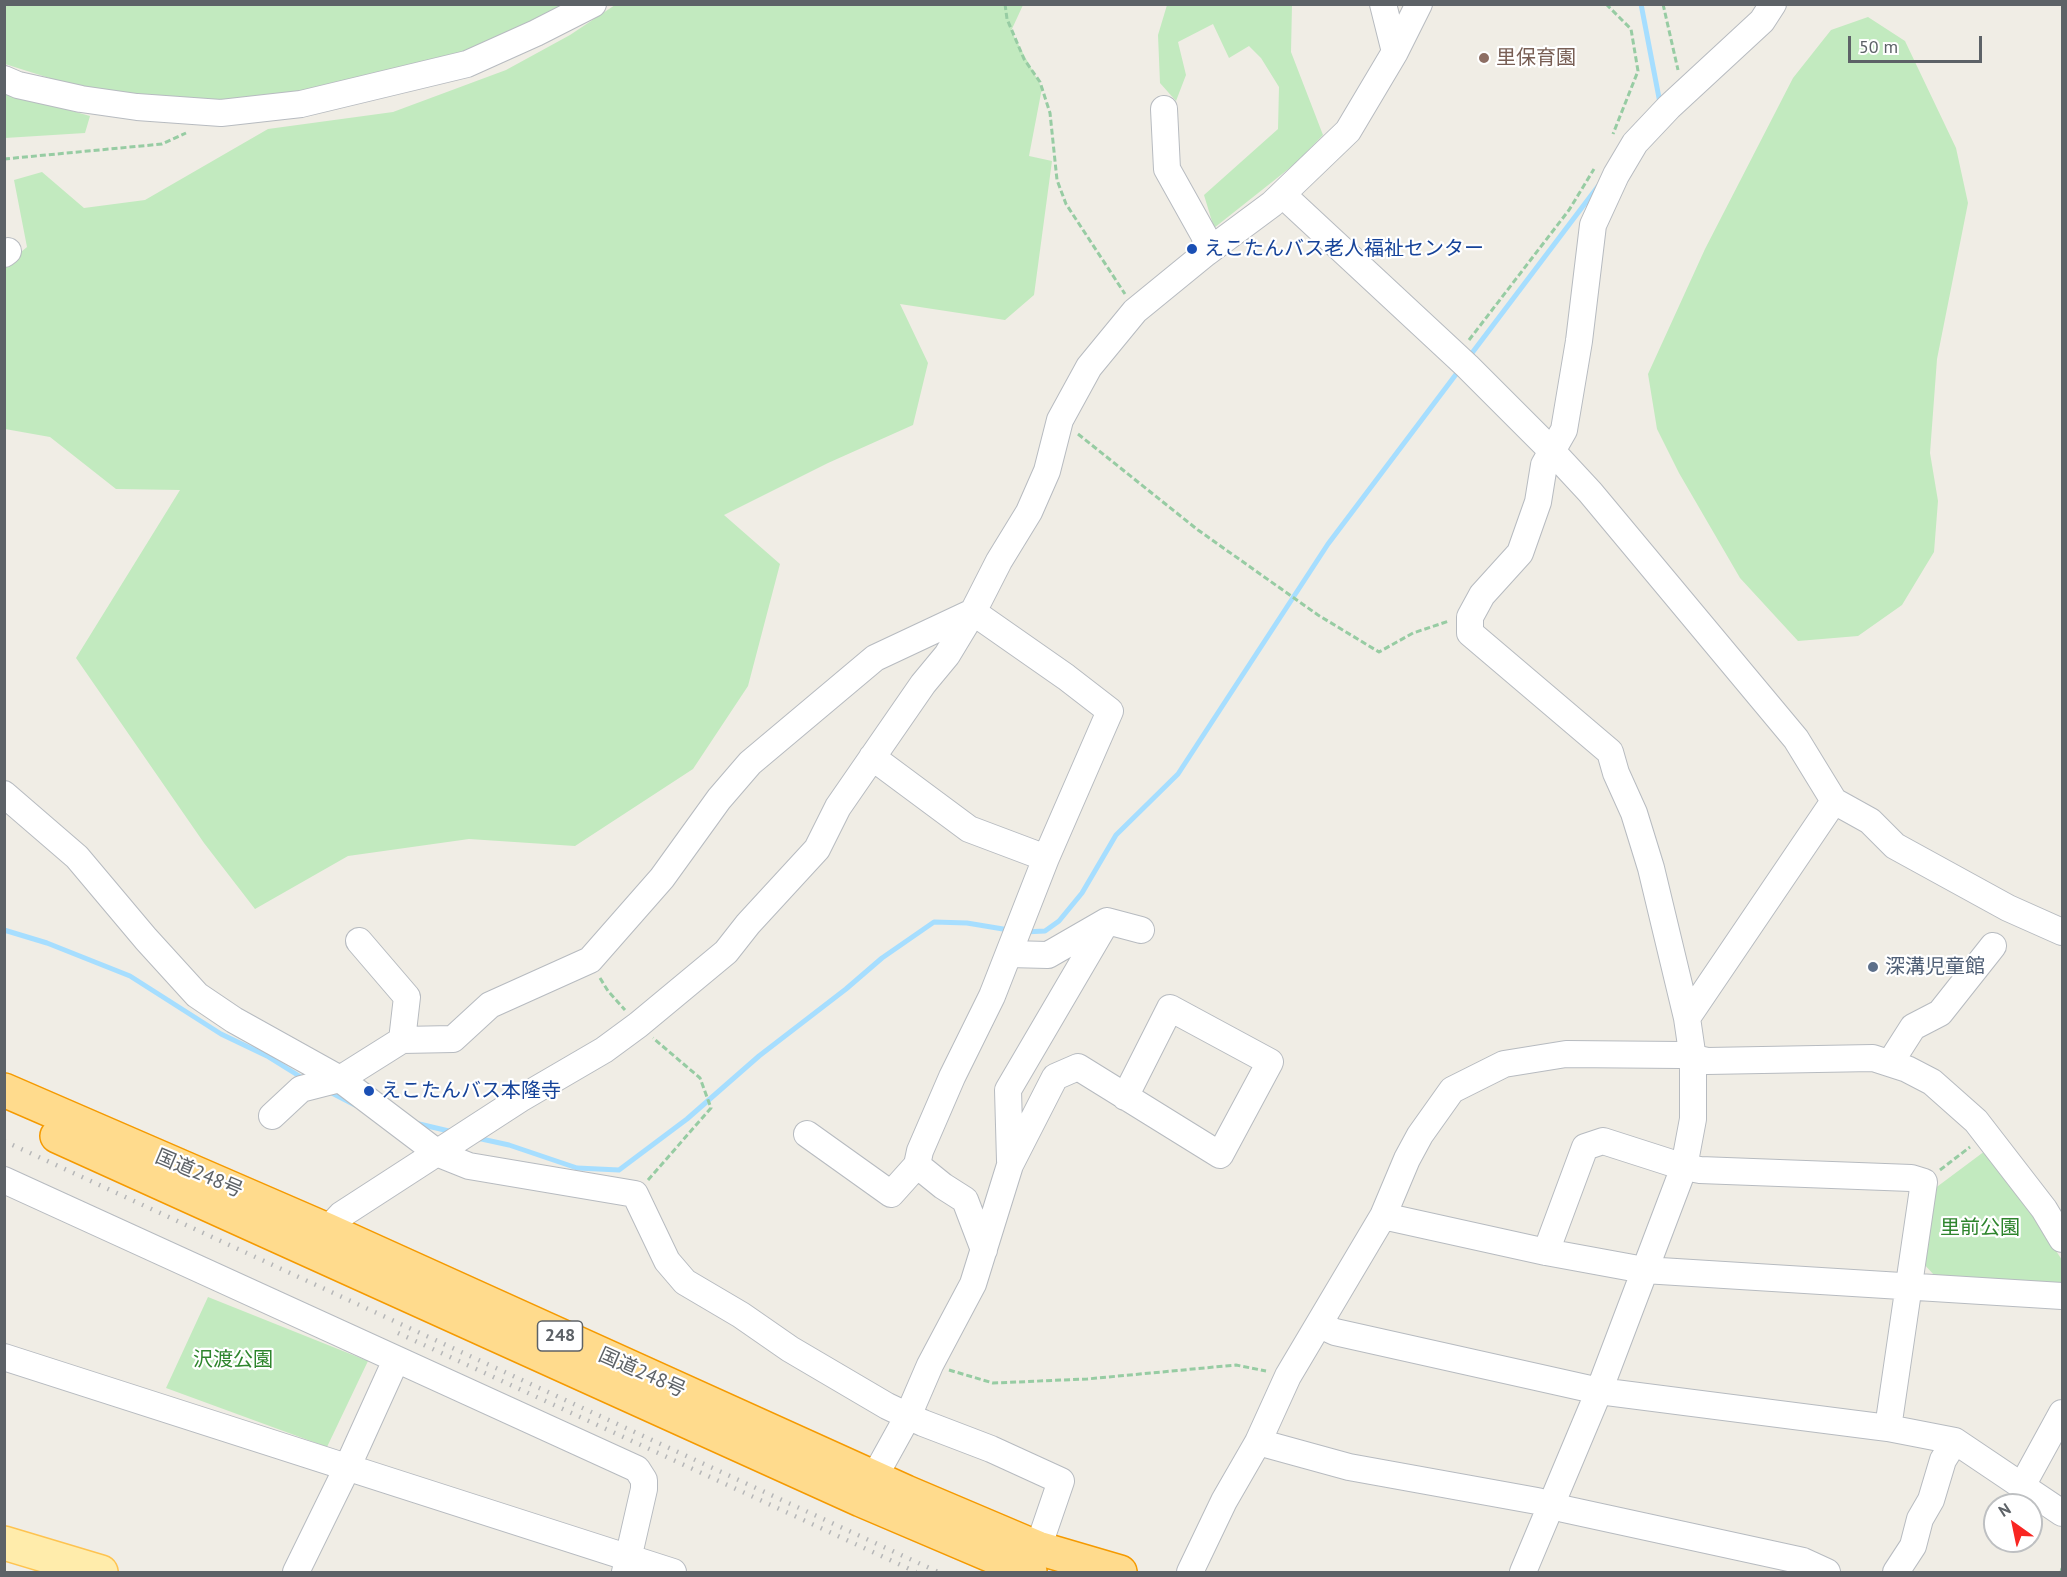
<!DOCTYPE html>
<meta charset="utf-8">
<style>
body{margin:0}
#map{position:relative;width:2067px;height:1577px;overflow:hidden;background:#f0ede5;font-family:"PT Sans",sans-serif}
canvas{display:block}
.frame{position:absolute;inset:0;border:6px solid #5d6267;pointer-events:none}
.north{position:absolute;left:1983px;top:1493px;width:60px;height:60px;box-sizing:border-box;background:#fff;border:2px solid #bec0c2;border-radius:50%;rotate:327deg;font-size:16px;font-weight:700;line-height:24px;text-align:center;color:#5d6267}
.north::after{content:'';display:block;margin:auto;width:21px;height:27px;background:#f92622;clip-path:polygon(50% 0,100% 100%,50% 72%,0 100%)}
.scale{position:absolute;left:1848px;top:36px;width:134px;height:27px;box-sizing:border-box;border:3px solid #5d6267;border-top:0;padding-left:8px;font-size:18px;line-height:21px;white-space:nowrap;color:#5d6267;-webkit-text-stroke:4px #fff;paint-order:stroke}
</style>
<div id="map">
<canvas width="2067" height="1577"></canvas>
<div class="frame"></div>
<div class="north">N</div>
<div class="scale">50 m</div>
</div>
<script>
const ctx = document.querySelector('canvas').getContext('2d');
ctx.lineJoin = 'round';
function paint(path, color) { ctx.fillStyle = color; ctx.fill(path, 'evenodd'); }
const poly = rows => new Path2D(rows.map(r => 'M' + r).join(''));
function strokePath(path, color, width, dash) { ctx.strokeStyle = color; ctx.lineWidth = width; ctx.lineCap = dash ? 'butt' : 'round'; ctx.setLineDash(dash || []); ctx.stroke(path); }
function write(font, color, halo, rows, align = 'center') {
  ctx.font = font + ' "PT Sans","Noto Sans JP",sans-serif'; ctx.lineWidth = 4.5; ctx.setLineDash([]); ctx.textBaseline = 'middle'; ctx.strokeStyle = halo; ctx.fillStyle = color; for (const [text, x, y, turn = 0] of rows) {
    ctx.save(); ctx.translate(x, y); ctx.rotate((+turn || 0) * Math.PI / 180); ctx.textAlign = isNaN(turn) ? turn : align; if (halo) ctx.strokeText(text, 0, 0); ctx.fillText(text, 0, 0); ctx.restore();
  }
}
paint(poly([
 [4,5,561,5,505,37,418,73,258,103,162,99,81,88,5,64],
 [615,5,1023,5,1011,31,1042,88,1029,156,1052,161,1034,295,1005,320,900,304,928,363,913,425,828,463,724,515,780,564,748,686,693,769,575,846,469,839,348,856,255,909,204,843,76,658,180,490,116,489,50,437,5,429,4,266,27,247,14,180,42,172,84,208,145,200,268,129,393,112,506,70,570,35],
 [1167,5,1292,5,1291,52,1323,135,1296,163,1214,228,1204,195,1278,129,1279,87,1261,58,1249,46,1229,58,1213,24,1178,42,1186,75,1176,101,1160,83,1158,35],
 [1868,17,1905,41,1956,148,1968,203,1937,359,1930,453,1938,501,1934,552,1902,605,1858,636,1798,641,1740,578,1679,473,1657,429,1648,374,1705,249,1793,78,1831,30],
 [5,92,90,116,85,133,5,138],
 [1989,1148,2062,1260,2062,1289,1934,1275,1923,1263,1934,1189],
 [208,1297,368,1361,327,1447,166,1388]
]), '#c2eabf');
strokePath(poly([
 [1641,4,1660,103],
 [1469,357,1599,185],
 [4,930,47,943,130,976,221,1034,267,1056,304,1079],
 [1024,932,1045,931,1059,921,1082,893,1116,835,1178,774,1328,544,1460,369],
 [328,1091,355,1105],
 [415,1123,453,1132],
 [477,1138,509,1145,577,1168,619,1170,687,1119,759,1056,846,989,882,958,934,922,967,923,1009,930]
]), '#a6deff', 5);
const minor = poly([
 [1383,4,1395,52],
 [4,79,18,85,81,99,137,107,221,113,301,104,467,64,536,33,593,4],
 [1164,109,1167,169,1205,237,1206,253],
 [1283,195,1467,366,1551,450,1590,492,1796,739,1834,801,1870,821,1895,846,2008,908,2062,932],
 [4,254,8,251],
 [973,612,1066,677,1110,711,1046,858,992,996,952,1077,920,1151,917,1165,943,1186,965,1200,984,1250],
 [872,757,969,829,1046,858],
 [4,794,77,857,146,939,197,995,234,1020,340,1079,439,1154,469,1166,635,1194,667,1261,685,1282,741,1315,790,1349,887,1406,923,1423,991,1449,1061,1481,1038,1548],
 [359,941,407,997,402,1040],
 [1009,954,1048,955,1107,921,1141,930],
 [1687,1018,1834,801],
 [1890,1063,1913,1027,1940,1013,1993,946],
 [272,1116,301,1089,340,1079,402,1040,453,1039,490,1005,590,960,662,878,719,799,750,763,875,658,973,612],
 [807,1134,891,1194,917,1165],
 [1010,1161,1008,1090,1107,921],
 [4,1180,637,1469,644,1480,644,1489,625,1572],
 [1383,1216,1546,1252,1644,1270,2062,1296],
 [319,1244,327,1230,341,1215,520,1099,604,1050,638,1025,726,952,748,924,817,849,838,807,923,684,947,655,973,612,999,561,1029,512,1047,471,1060,420,1089,367,1135,311,1206,253,1272,204,1348,131,1395,52,1419,4],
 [1546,1252,1585,1147,1603,1141,1684,1167,1700,1170,1911,1178,1924,1182,1888,1428],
 [1320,1325,1335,1332,1599,1391,1888,1428,1955,1441,2062,1513],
 [4,1357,673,1572],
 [1258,1442,1349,1467,1537,1501,1564,1509,1803,1561,1827,1572],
 [2022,1486,2062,1413],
 [866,1492,908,1416,930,1365,973,1284,1010,1165,1055,1077,1078,1067,1220,1155,1270,1062,1170,1008,1125,1097],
 [296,1572,347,1468,396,1360],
 [1190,1572,1224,1501,1258,1442,1288,1376,1383,1216,1407,1159,1420,1135,1452,1090,1504,1064,1566,1054,1681,1055,1707,1061,1873,1058,1907,1069,1932,1082,1976,1121,2044,1209,2062,1239],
 [1523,1572,1599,1391,1684,1167,1693,1119,1693,1059,1687,1018,1651,868,1634,813,1616,773,1610,752,1470,633,1470,617,1482,595,1520,553,1538,502,1544,465,1564,430,1579,341,1593,225,1616,175,1635,143,1669,107,1762,21,1773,4],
 [1896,1572,1913,1546,1920,1519,1931,1500,1943,1460,1955,1441]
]);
const major = poly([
 [4,1543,101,1572]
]);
const highway = poly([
 [4,1090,327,1230,906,1492,1038,1548,1120,1572],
 [57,1136,861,1500,1030,1572]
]);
strokePath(minor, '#b7bbc0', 28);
strokePath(major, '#fec350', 36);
strokePath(highway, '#f59a00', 36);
strokePath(poly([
 [1005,4,1007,19,1024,59,1040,82,1050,113,1057,180,1066,204,1125,294],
 [1606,4,1631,29,1638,71,1613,134],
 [1663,4,1678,70],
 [4,159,162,144,186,133],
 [1469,340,1569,210,1594,169],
 [1078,434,1198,530,1318,615,1379,652,1413,633,1449,621],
 [600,978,608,991,625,1010],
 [1940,1170,1970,1147],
 [648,1180,711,1108,700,1078,653,1038],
 [949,1370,993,1383,1087,1379,1236,1365,1266,1371],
 [2061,1572,2062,1568]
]), '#97cca3', 3, [6, 3]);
strokePath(minor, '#fff', 26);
strokePath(major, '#ffecab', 33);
strokePath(highway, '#ffdb8d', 33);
strokePath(poly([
 [4,1141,938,1572],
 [398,1333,916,1572]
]), '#b6b7b8', 4.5, [1.5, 8]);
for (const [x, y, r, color] of [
 [1484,58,6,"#8d6e63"],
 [1192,249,6,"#1a4fb4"],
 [1873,967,6,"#5c6f8a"],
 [369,1091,6,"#1a4fb4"]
]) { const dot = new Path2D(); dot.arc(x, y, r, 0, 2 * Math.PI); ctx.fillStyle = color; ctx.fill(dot); strokePath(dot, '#fff', 2); }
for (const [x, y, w] of [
 [560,1336,45]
]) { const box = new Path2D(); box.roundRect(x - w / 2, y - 15, w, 30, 4.5); ctx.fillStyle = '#fff'; ctx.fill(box); strokePath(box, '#5d6267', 1.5); }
write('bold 18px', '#5d6267', null, [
 ["248",560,1336]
]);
write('20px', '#785e54', '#fff', [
 ["里保育園",1496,58]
], 'left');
write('20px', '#164399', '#fff', [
 ["えこたんバス老人福祉センター",1204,249],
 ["えこたんバス本隆寺",381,1091]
], 'left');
write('20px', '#4e5e75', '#fff', [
 ["深溝児童館",1885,967]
], 'left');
write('20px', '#5d6267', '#fff', [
 ["国道248号",199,1174,23],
 ["国道248号",642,1373,24]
]);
write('20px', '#2e852d', '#fff', [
 ["里前公園",1980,1228],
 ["沢渡公園",233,1360]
]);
</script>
